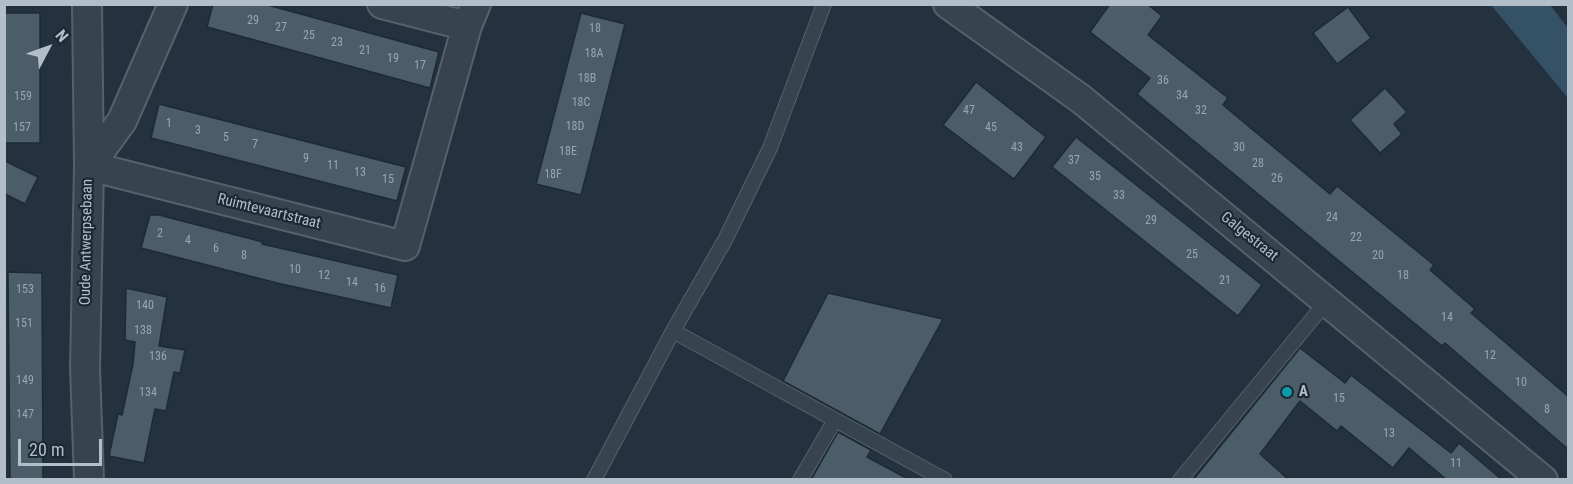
<!DOCTYPE html>
<style>
body{margin:0}
#map{position:relative;width:1573px;height:484px;overflow:hidden;background:#23323e;font-family:"Roboto Condensed",sans-serif}
canvas{display:block}
.frame{position:absolute;inset:0;border:6px solid #b2bfc9;pointer-events:none}
.north{position:absolute;left:18px;top:18px;width:60px;height:60px;-webkit-text-stroke:4px #1c2933;paint-order:stroke;rotate:49deg;font-size:16px;font-weight:700;line-height:24px;text-align:center;color:#b2bfc9}
.north::after{content:'';display:block;margin:auto;width:21px;height:27px;background:#b2bfc9;clip-path:polygon(50% 0,100% 100%,50% 72%,0 100%)}
.scale{position:absolute;left:18px;top:439px;width:84px;height:27px;box-sizing:border-box;border:3px solid #b2bfc9;border-top:0;padding-left:8px;font-size:18px;line-height:21px;white-space:nowrap;color:#b2bfc9;-webkit-text-stroke:4px #1c2933;paint-order:stroke}
</style>
<div id="map">
<canvas width="1573" height="484"></canvas>
<div class="frame"></div>
<div class="north">N</div>
<div class="scale">20 m</div>
</div>
<script>
const ctx = document.querySelector('canvas').getContext('2d');
ctx.lineJoin = 'round';
function paint(path, color) { ctx.fillStyle = color; ctx.fill(path, 'evenodd'); }
const poly = rows => new Path2D(rows.map(r => 'M' + r).join(''));
function strokePath(path, color, width, dash) { ctx.strokeStyle = color; ctx.lineWidth = width; ctx.lineCap = dash ? 'butt' : 'round'; ctx.setLineDash(dash || []); ctx.stroke(path); }
function write(font, color, halo, rows, align = 'center') {
  ctx.font = font + ' "Roboto Condensed",sans-serif'; ctx.lineWidth = 4.5; ctx.setLineDash([]); ctx.textBaseline = 'middle'; ctx.strokeStyle = halo; ctx.fillStyle = color; for (const [text, x, y, turn = 0] of rows) {
    ctx.save(); ctx.translate(x, y); ctx.rotate((+turn || 0) * Math.PI / 180); ctx.textAlign = isNaN(turn) ? turn : align; if (halo) ctx.strokeText(text, 0, 0); ctx.fillText(text, 0, 0); ctx.restore();
  }
}
paint(poly([
 [1491,5,1550,5,1568,28,1568,98]
]), '#355165');
const building = poly([
 [213,4,264,4,439,52,430,88,207,27,213,4],
 [1110,4,1147,4,1162,16,1148,35,1228,98,1223,105,1330,194,1337,186,1434,265,1430,270,1475,309,1471,313,1569,397,1569,450,1445,343,1442,346,1137,94,1150,78,1090,32,1110,4],
 [1348,7,1371,38,1337,64,1313,33,1348,7],
 [5,13,40,13,40,143,5,143,5,13],
 [581,13,625,24,581,195,536,184,581,13],
 [976,82,1046,137,1014,179,943,125,976,82],
 [1385,88,1407,112,1394,124,1402,134,1380,153,1350,120,1385,88],
 [159,104,406,167,397,201,151,138,159,104],
 [1076,137,1262,285,1238,316,1052,167,1076,137],
 [5,161,38,177,25,204,5,194,5,161],
 [150,215,159,215,263,242,262,244,398,275,391,308,277,283,141,248,150,215],
 [8,272,42,273,43,480,10,480,8,272],
 [126,288,167,297,159,346,185,350,180,373,174,372,166,411,155,409,144,463,109,456,118,414,122,415,133,364,135,342,125,340,126,288],
 [828,293,943,319,880,434,783,381,828,293],
 [1300,348,1345,383,1351,375,1451,453,1459,443,1502,480,1447,480,1409,448,1393,468,1341,426,1337,431,1300,401,1260,454,1289,480,1193,480,1300,348],
 [838,432,871,450,867,457,910,480,811,480,838,432]
]);
paint(building, '#4b5d69');
strokePath(building, '#1e2b35', 1.5);
const service = poly([
 [673,331,945,480],
 [594,480,673,331,725,240,770,148,824,4],
 [800,480,835,420],
 [1180,480,1327,301]
]);
const minor = poly([
 [87,4,89,166,85,368,89,480],
 [173,4,122,121,89,166,405,246,467,26,476,4],
 [382,4,467,26],
 [948,4,1081,99,1543,480]
]);
strokePath(service, '#55626c', 16);
strokePath(minor, '#55626c', 32);
strokePath(service, '#37444e', 14);
strokePath(minor, '#37444e', 28);
for (const [x, y, r, color] of [
 [1287,392,6,"#0f9aa8"]
]) { const dot = new Path2D(); dot.arc(x, y, r, 0, 2 * Math.PI); ctx.fillStyle = color; ctx.fill(dot); strokePath(dot, '#1c2933', 2); }
write('12px', '#98a6b1', null, [
 ["29",253,21],
 ["27",281,28],
 ["18",595,29],
 ["25",309,36],
 ["23",337,43],
 ["21",365,51],
 ["18A",594,54],
 ["19",393,59],
 ["17",420,66],
 ["18B",587,79],
 ["36",1163,81],
 ["34",1182,96],
 ["159",23,97],
 ["18C",581,103],
 ["47",969,111],
 ["32",1201,111],
 ["1",169,124],
 ["18D",575,127],
 ["157",22,128],
 ["45",991,128],
 ["3",198,131],
 ["5",226,138],
 ["7",255,145],
 ["43",1017,148],
 ["30",1239,148],
 ["18E",568,152],
 ["9",306,159],
 ["37",1074,161],
 ["28",1258,164],
 ["11",333,166],
 ["13",360,173],
 ["18F",553,175],
 ["35",1095,177],
 ["26",1277,179],
 ["15",388,180],
 ["33",1119,196],
 ["24",1332,218],
 ["29",1151,221],
 ["2",160,234],
 ["22",1356,238],
 ["4",188,241],
 ["6",216,249],
 ["25",1192,255],
 ["8",244,256],
 ["20",1378,256],
 ["10",295,270],
 ["12",324,276],
 ["18",1403,276],
 ["21",1225,281],
 ["14",352,283],
 ["16",380,289],
 ["153",25,290],
 ["140",145,306],
 ["14",1447,318],
 ["151",24,324],
 ["138",143,331],
 ["12",1490,356],
 ["136",158,357],
 ["149",25,381],
 ["10",1521,383],
 ["134",148,393],
 ["15",1339,399],
 ["8",1547,410],
 ["147",25,415],
 ["13",1389,434],
 ["11",1456,464]
]);
write('15px', '#b2bfc9', '#1c2933', [
 ["Ruimtevaartstraat",269,212,14],
 ["Galgestraat",1249,237,39],
 ["Oude Antwerpsebaan",87,242,-89]
]);
write('bold 15px', '#b2bfc9', '#1c2933', [
 ["A",1299,392]
], 'left');
</script>
